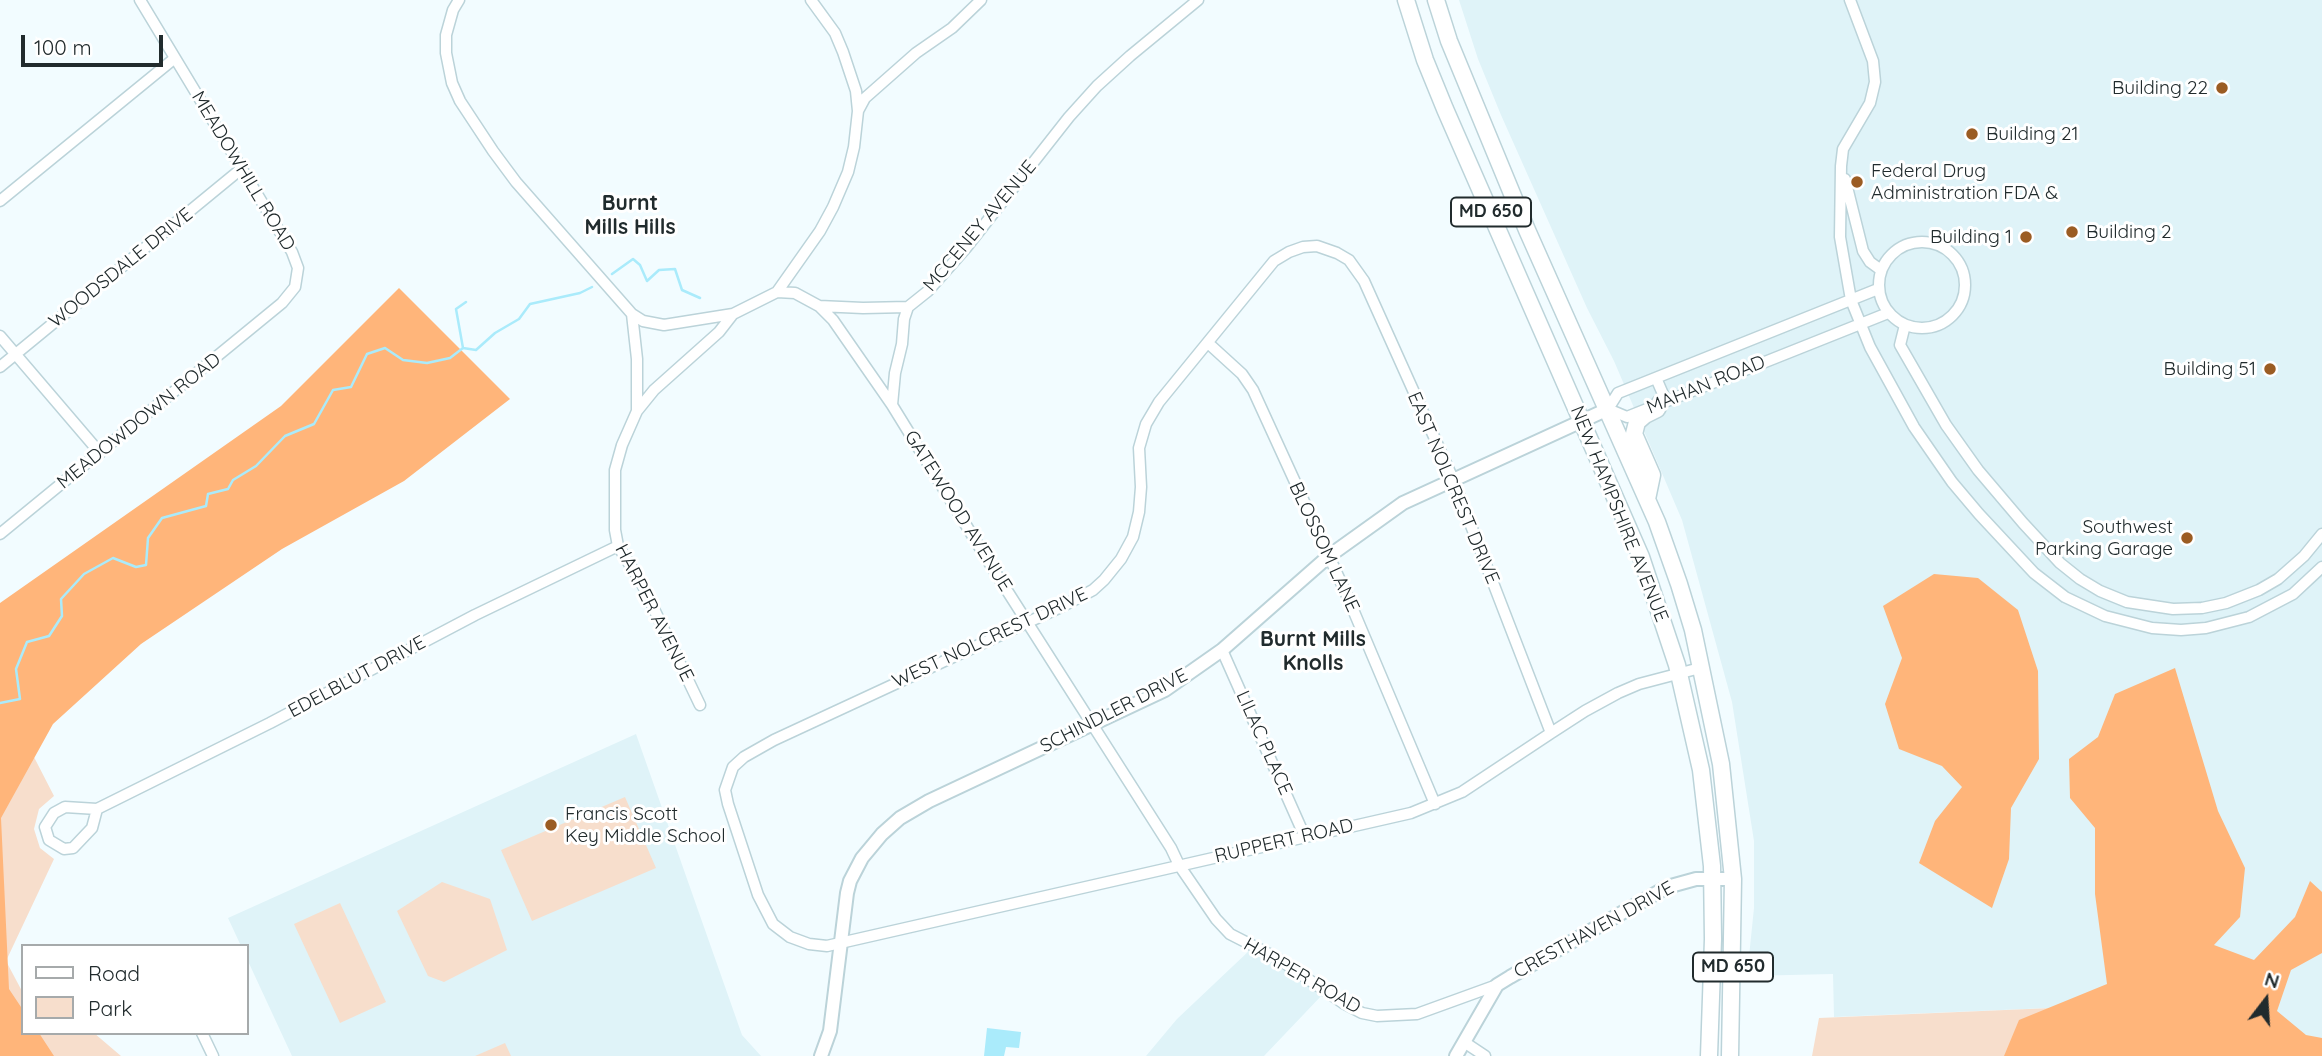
<!DOCTYPE html>
<style>
body{margin:0}
#map{position:relative;width:2322px;height:1056px;overflow:hidden;background:#f2fcff;font-family:Quicksand,sans-serif}
canvas{display:block}
.legend{position:absolute;left:21px;top:944px;width:228px;height:91px;box-sizing:border-box;background:#fff;border:2px solid #a6aaab;margin:0;padding:9px 12px;list-style:none;font-size:21px;color:#212b2d}
.legend li{display:flex;align-items:center;gap:14px;height:35px}
.legend b{width:35px;border:2px solid #a6aaab}
.north{position:absolute;left:2231px;top:965px;width:70px;height:70px;-webkit-text-stroke:5px #fff;paint-order:stroke;rotate:17deg;font-size:19px;font-weight:700;line-height:28px;text-align:center;color:#212b2d}
.north::after{content:'';display:block;margin:auto;width:24px;height:32px;background:#212b2d;clip-path:polygon(50% 0,100% 100%,50% 72%,0 100%)}
.scale{position:absolute;left:21px;top:35px;width:142px;height:32px;box-sizing:border-box;border:4px solid #212b2d;border-top:0;padding-left:9px;font-size:21px;line-height:24px;white-space:nowrap;color:#212b2d;-webkit-text-stroke:5px #fff;paint-order:stroke}
</style>
<div id="map">
<canvas width="2322" height="1056"></canvas>
<ul class="legend">
<li><b style="height:9px;background:#fff"></b>Road</li>
<li><b style="height:19px;background:#f7decc"></b>Park</li>
</ul>
<div class="north">N</div>
<div class="scale">100 m</div>
</div>
<script>
const ctx = document.querySelector('canvas').getContext('2d');
ctx.lineJoin = 'round';
function paint(path, color) { ctx.fillStyle = color; ctx.fill(path, 'evenodd'); }
const poly = rows => new Path2D(rows.map(r => 'M' + r).join(''));
function strokePath(path, color, width, dash) { ctx.strokeStyle = color; ctx.lineWidth = width; ctx.lineCap = dash ? 'butt' : 'round'; ctx.setLineDash(dash || []); ctx.stroke(path); }
function write(font, color, halo, rows, align = 'center') {
  ctx.font = font + ' Quicksand,sans-serif'; ctx.lineWidth = 6; ctx.setLineDash([]); ctx.textBaseline = 'middle'; ctx.strokeStyle = halo; ctx.fillStyle = color; for (const [text, x, y, turn = 0] of rows) {
    ctx.save(); ctx.translate(x, y); ctx.rotate((+turn || 0) * Math.PI / 180); ctx.textAlign = isNaN(turn) ? turn : align; if (halo) ctx.strokeText(text, 0, 0); ctx.fillText(text, 0, 0); ctx.restore();
  }
}
paint(poly([
 [1459,0,2322,0,2322,1056,2145,1004,1834,1017,1833,974,1747,976,1754,908,1754,841,1732,702,1682,520,1614,361,1587,308,1501,115,1478,59],
 [636,734,742,1035,761,1056,292,1056,247,959,247,946,241,946,228,918],
 [1251,949,1324,993,1264,1056,1146,1056,1177,1019]
]), '#dff3f8');
paint(poly([
 [0,691,54,796,39,809,34,829,40,848,54,859,6,961,23,993,23,1033,94,1033,121,1056,0,1056],
 [625,797,656,868,532,921,501,850],
 [442,882,490,899,507,950,444,982,428,976,397,911],
 [340,903,386,1002,340,1023,294,924],
 [2145,1004,2160,1056,1812,1056,1819,1018],
 [505,1043,511,1056,475,1056]
]), '#f7decc');
paint(poly([
 [399,288,510,399,404,481,282,549,141,644,53,724,1,818,9,989,23,1010,23,1033,39,1033,54,1056,0,1056,0,603,281,406],
 [1934,574,1978,578,2018,610,2038,671,2039,759,2011,808,2009,859,1992,908,1919,863,1935,821,1962,787,1942,766,1899,749,1885,704,1902,658,1883,606],
 [2175,668,2218,811,2245,868,2240,917,2214,945,2254,960,2295,917,2310,881,2322,892,2322,953,2291,970,2277,1011,2306,1035,2322,1038,2322,1056,2004,1056,2019,1020,2107,984,2095,894,2095,828,2070,798,2069,759,2098,737,2115,694]
]), '#ffb57a');
paint(poly([
 [987,1028,1021,1032,1019,1048,1006,1047,1004,1056,984,1056]
]), '#aaebfb');
strokePath(poly([
 [612,274,633,259,640,265,647,281,659,270,675,269,682,290,700,298],
 [463,348,456,309,466,302],
 [0,703,20,699,16,669,27,642,49,636,62,616,61,599,84,574,113,558,136,567,146,565,148,538,162,518,206,506,208,494,228,489,233,480,256,466,285,436,314,424,333,390,351,387,367,354,385,348,403,360,427,363,450,358,463,348,476,350,495,333,519,319,530,304,580,293,592,287]
]), '#aaebfb', 2.5);
const minor = poly([
 [459,0,453,10,446,35,446,53,452,83,460,101,493,151,516,182,632,314,643,321,664,325,733,314,777,292,795,293,819,306,863,308,908,307,928,291,966,248,1069,117,1097,86,1130,56,1198,0],
 [1850,0,1873,61,1875,82,1870,103,1843,149,1841,166,1840,237,1851,300,1870,347,1914,427,1952,482,1979,514,2034,573,2065,597,2105,616,2152,628,2181,630,2206,628,2249,617,2293,594,2322,567],
 [858,111,865,98,916,53,952,28,981,0],
 [1845,179,1863,251,1870,262,1881,270],
 [0,201,175,58],
 '1879 285a43 43 0 1 1 86 0a43 43 0 1 1-86 0Z',
 [1878,289,1618,393,1608,409,1627,417,1888,313],
 [777,292,820,231,833,207,848,172,854,147,858,111,856,91,843,52,835,33,811,0],
 [819,306,833,320,892,405,985,556,1171,848,1179,865,1216,919,1230,934,1277,958,1343,1003,1362,1013,1377,1016,1417,1014,1497,985],
 [632,314,637,359,637,411,622,445,615,470,615,530,618,546,642,584,700,705],
 [1905,325,1900,345,1946,425,1978,470,2023,523,2060,563,2080,579,2100,591,2127,602,2173,609,2202,608,2226,603,2259,590,2278,579,2304,556,2322,534],
 [0,336,100,453],
 [1208,343,1242,374,1253,390,1349,600,1435,804],
 [0,367,241,169],
 [1656,378,1666,401],
 [892,405,895,373,902,344,904,319,908,307],
 [637,411,654,390,719,332,733,314],
 [0,534,282,303,295,287,298,268,292,252,140,0],
 [1222,650,1305,837],
 [1551,733,1453,479,1364,281,1349,260,1337,253,1317,246,1303,247,1289,252,1274,261,1159,402,1146,424,1139,448,1141,487,1139,512,1133,537,1121,559,1104,580,1093,590,1063,606,774,740,744,757,733,767,725,790,728,804,758,895,773,924,790,937,809,944,827,946,1411,813,1462,792,1551,733,1585,711,1618,693,1639,684,1700,668],
 [97,809,65,807,54,813,45,827,49,840,64,849,73,848,92,828,97,809,270,723,475,615,618,546],
 [202,1033,213,1056],
 [1464,1042,1485,1056]
]);
const tertiary = poly([
 [821,1056,830,1031,847,893,850,881,862,858,882,834,900,818,929,801,1165,690,1222,650,1329,556,1403,503,1608,409],
 [1456,1056,1497,985,1510,977,1667,887,1696,879,1733,879]
]);
const primary = poly([
 [1406,0,1425,60,1445,109,1641,557,1677,665,1701,770,1712,866,1713,939,1709,1056],
 [1436,0,1449,41,1527,230,1657,522,1679,584,1693,630,1721,764,1733,879,1730,1056],
 [1647,499,1652,475,1634,434,1637,422,1645,415,1657,409,1660,403]
]);
strokePath(minor, '#bbd3d9', 13);
strokePath(tertiary, '#bbd3d9', 16);
strokePath(primary, '#bbd3d9', 19);
strokePath(minor, '#fff', 10);
strokePath(tertiary, '#fff', 12);
strokePath(primary, '#fff', 16);
for (const [x, y, r, color] of [
 [2222,88,7,"#9b5c23"],
 [1972,134,7,"#9b5c23"],
 [1857,182,7,"#9b5c23"],
 [2072,232,7,"#9b5c23"],
 [2026,237,7,"#9b5c23"],
 [2270,369,7,"#9b5c23"],
 [2187,538,7,"#9b5c23"],
 [551,825,7,"#9b5c23"]
]) { const dot = new Path2D(); dot.arc(x, y, r, 0, 2 * Math.PI); ctx.fillStyle = color; ctx.fill(dot); strokePath(dot, '#fff', 2.5); }
for (const [x, y, w] of [
 [1491,212,80],
 [1733,967,80]
]) { const box = new Path2D(); box.roundRect(x - w / 2, y - 14.5, w, 29, 5); ctx.fillStyle = '#fff'; ctx.fill(box); strokePath(box, '#212b2d', 2); }
write('bold 18px', '#212b2d', null, [
 ["MD 650",1491,212],
 ["MD 650",1733,967]
]);
write('19px', '#212b2d', '#fff', [
 ["Building 22",2208,88],
 ["Building 21",1986,134,"left"],
 ["Federal Drug",1871,171,"left"],
 ["Administration FDA &",1871,193,"left"],
 ["Building 2",2086,232,"left"],
 ["Building 1",2012,237],
 ["Building 51",2256,369],
 ["Southwest",2173,527],
 ["Parking Garage",2173,549],
 ["Francis Scott",565,814,"left"],
 ["Key Middle School",565,836,"left"]
], 'right');
write('19px', '#212b2d', '#fff', [
 ["MEADOWHILL ROAD",243,171,59],
 ["MCCENEY AVENUE",980,226,-50],
 ["WOODSDALE DRIVE",121,268,-39],
 ["MAHAN ROAD",1706,385,-22],
 ["MEADOWDOWN ROAD",139,421,-39],
 ["EAST NOLCREST DRIVE",1453,488,67],
 ["GATEWOOD AVENUE",958,511,58],
 ["NEW HAMPSHIRE AVENUE",1619,514,68],
 ["BLOSSOM LANE",1324,547,65],
 ["HARPER AVENUE",654,613,63],
 ["WEST NOLCREST DRIVE",990,638,-25],
 ["EDELBLUT DRIVE",357,677,-28],
 ["SCHINDLER DRIVE",1114,711,-27],
 ["LILAC PLACE",1264,743,66],
 ["RUPPERT ROAD",1284,841,-13],
 ["CRESTHAVEN DRIVE",1594,930,-29],
 ["HARPER ROAD",1302,976,30]
]);
write('bold 21px', '#212b2d', '#fff', [
 ["Burnt",630,204],
 ["Mills Hills",630,228],
 ["Burnt Mills",1313,640],
 ["Knolls",1313,664]
]);
</script>
